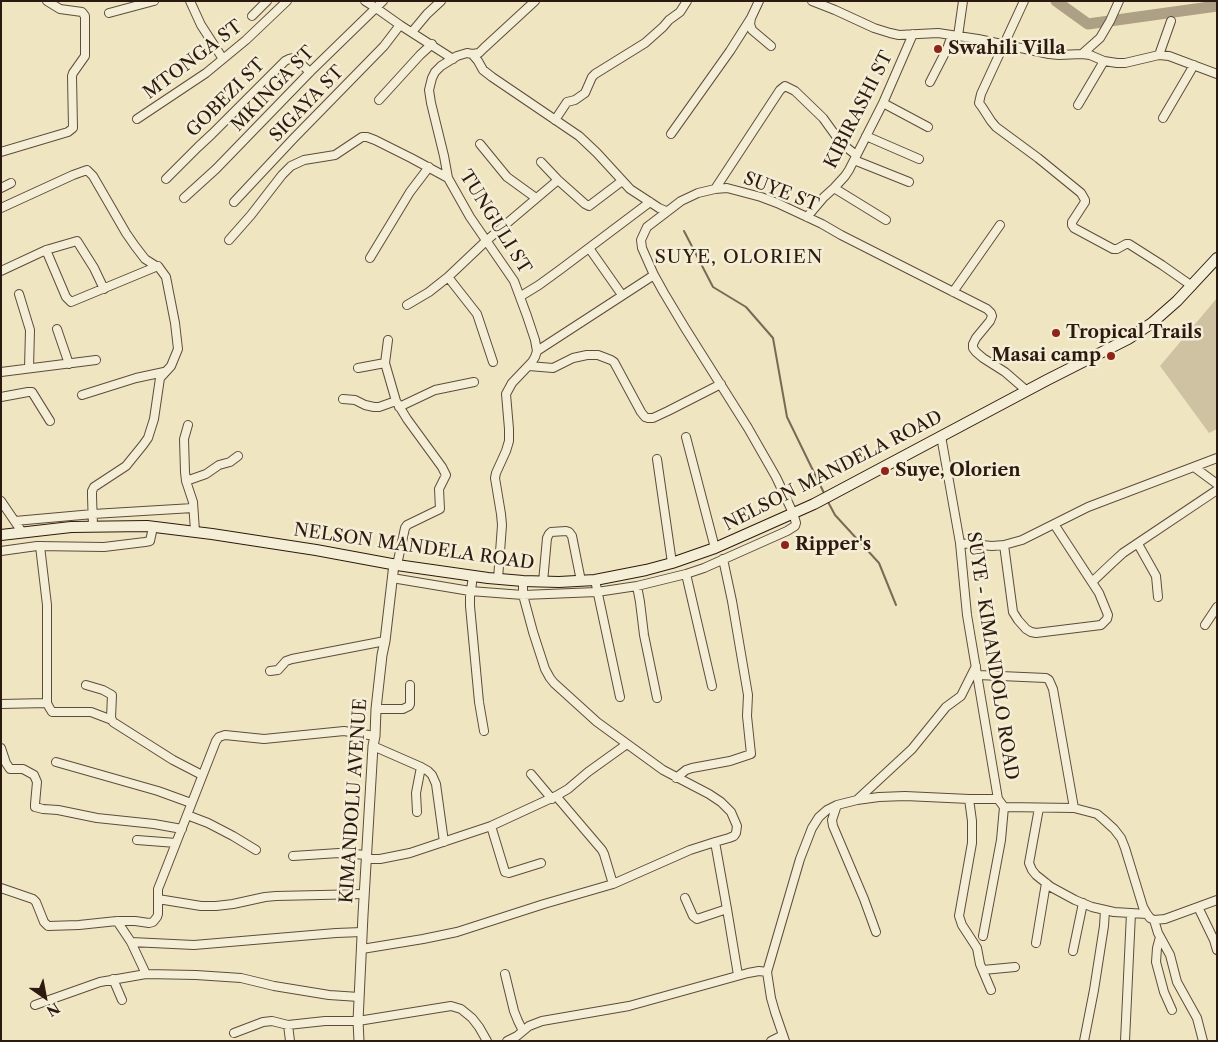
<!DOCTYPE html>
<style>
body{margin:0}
#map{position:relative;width:1218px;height:1042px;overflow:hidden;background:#f0e5c1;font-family:"Libre Caslon Text",serif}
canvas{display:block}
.frame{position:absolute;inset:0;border:2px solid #2c190f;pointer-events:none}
.north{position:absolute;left:20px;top:972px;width:50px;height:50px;-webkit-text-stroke:4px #f5eed7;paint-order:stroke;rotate:147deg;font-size:14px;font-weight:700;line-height:20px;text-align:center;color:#2c190f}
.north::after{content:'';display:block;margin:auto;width:18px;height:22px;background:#2c190f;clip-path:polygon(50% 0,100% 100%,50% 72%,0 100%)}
</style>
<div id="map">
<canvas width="1218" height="1042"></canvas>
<div class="frame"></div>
<div class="north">N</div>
</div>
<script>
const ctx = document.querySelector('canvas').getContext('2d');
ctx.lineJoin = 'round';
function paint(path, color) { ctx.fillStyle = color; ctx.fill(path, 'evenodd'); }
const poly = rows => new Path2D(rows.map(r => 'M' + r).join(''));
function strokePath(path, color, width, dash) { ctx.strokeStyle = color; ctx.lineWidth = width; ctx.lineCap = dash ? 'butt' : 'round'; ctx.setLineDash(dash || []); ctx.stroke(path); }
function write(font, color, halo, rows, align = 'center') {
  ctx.font = font + ' "Libre Caslon Text",serif'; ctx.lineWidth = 5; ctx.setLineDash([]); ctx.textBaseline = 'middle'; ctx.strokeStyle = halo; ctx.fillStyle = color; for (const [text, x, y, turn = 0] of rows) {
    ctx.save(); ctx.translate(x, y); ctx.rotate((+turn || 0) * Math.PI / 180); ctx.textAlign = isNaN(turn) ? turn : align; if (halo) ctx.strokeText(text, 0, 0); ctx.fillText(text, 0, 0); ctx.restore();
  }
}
paint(poly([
 [1217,298,1217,429,1209,433,1160,366]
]), '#cfc2a3');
strokePath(poly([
 [684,231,713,287,746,307,773,338,787,417,824,493],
 [827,500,835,515,879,563,896,605]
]), '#796a55', 2);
strokePath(poly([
 [1056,1,1088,24,1217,6]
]), '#ada084', 11);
const minor = poly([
 [190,1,201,25,223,59],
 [365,1,376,8,400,25,453,59],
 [812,1,835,10,874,28,890,33,899,35,938,33,978,39,1049,54,1059,55,1082,54,1090,55,1104,61,1117,63,1125,63,1159,55,1169,56,1217,74],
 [1024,1,981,94,979,103,982,107,991,121,996,127,1038,158,1081,193,1085,200,1085,202,1072,222,1072,225,1074,228,1113,249,1117,249,1126,244,1129,244,1162,265,1192,286],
 [109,13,154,1],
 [252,16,267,1],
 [751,18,750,24,752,30,771,46],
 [412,32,427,14,441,1],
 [958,36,963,1],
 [472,54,479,53,484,48,535,1],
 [1082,54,1100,38,1110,21,1119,1],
 [1159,55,1171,21],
 [930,82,947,49,952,35],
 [379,100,420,55,432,44],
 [883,103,928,127],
 [1078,105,1104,61],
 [1163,118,1194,65],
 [137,119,206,73,246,40,287,1],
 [555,120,567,102,575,100,585,93,592,77,595,74,645,43,663,27,669,20,680,12,687,1],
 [671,134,730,51,751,18,759,1],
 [866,136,919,159],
 [480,144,507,177,536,198],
 [1,152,68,132,73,128,72,76,73,73,85,56,85,16,82,12,60,9,47,1],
 [854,160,909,182],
 [541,162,558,180,585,204,589,206,622,181],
 [166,179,198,147,212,134,285,61,289,59,294,58,310,72],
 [1,188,11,183],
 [834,188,886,220],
 [715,189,780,90,785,86,795,91,823,118,841,143,856,155],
 [184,198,216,169,310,72,383,1],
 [234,202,294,138,384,46,400,25],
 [1,208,73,175,87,170,93,176,126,233,135,246,145,259,156,266,158,266,166,277,175,323,178,349,171,366,160,378,154,419,148,438,143,445,126,466,94,487,92,491,92,496,93,526],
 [807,217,824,197,834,188,845,176,849,170,883,103,913,34],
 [229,240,251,215,282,175,291,166,304,160,335,155,362,137,367,137,375,140,411,158,448,178],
 [589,248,622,295],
 [46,250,66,297,71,302,158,266],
 [370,258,410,192,429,167],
 [1,271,46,250,77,241,94,268,104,289],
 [448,277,477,314,493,362],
 [953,292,1000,225],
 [19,294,30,330,29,368],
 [521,296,539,285,561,269,650,202],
 [407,305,429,292,448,277,486,241,558,180],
 [57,329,69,364],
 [388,340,385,363,396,401,407,419,442,467,446,475,439,489,440,509,407,525,405,528,397,565],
 [537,351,654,275],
 [529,366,553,368,573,358,587,355,598,355,611,360,614,362,641,412,645,417,648,418,653,418,668,411,721,384],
 [358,368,385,363],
 [1,372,96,360],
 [82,395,136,378,164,372],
 [1,397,28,392,32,392,50,421],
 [343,399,355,400,365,405,374,407,379,407,396,401],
 [399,407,435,390,474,382],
 [188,425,184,439,185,472,186,481,193,502,195,531],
 [941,436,960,543,967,615,998,799,1004,807,1074,808,1097,814,1103,819,1114,829,1121,838,1125,848,1143,907,1147,914,1150,918,1154,920,1165,919,1217,900],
 [686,437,715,548],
 [657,459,672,563],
 [1194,467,1217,484],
 [186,481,206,474,219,465,230,462,238,456],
 [1,501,22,532],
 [15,521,93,514,193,508],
 [960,543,992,546,1004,545,1022,540,1088,507,1217,458],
 [1138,544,1156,576,1158,597],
 [1004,545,1013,612,1018,620,1026,629,1031,632,1036,633,1101,625,1107,619,1108,615,1099,593,1054,524],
 [40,546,47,605,47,703,49,707,52,712,91,712,112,720],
 [1,551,37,546,104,547,145,542,150,541,153,527],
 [686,574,712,686],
 [473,576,470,597,470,606,479,702,484,731],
 [392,578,470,591,523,595,597,592,637,586,686,574,704,568,787,531,795,526,796,523,793,513,776,477,748,428,685,328,664,293,654,275,642,248,641,240,647,227,681,201,698,193,715,189,727,188,761,197,777,203,822,224,841,235,987,309,991,313,992,316,990,321,976,338,973,344,973,348,976,352,983,358,1005,372,1027,391],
 [498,579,502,525,501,514,495,478,496,473,506,451,509,441,509,429,506,394,512,383,532,362,535,357,537,351,535,340,527,316,514,281,470,217,448,178,444,156,431,103,429,90,432,78,435,72,441,66,457,56,467,53,472,54,478,61,483,70,492,77,579,136,597,153,630,189,659,208,666,211],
 [595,580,620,697],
 [543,582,547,538,549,534,551,532,566,531,569,532,572,536,581,581],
 [1092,582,1112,563,1123,553,1217,490],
 [637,586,640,602,644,635,657,698],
 [1205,625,1217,607],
 [270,671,278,670,286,661,292,659,385,641],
 [978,675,1046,678,1049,680,1053,689,1074,808],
 [86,685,103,690,112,695,111,718,113,722,173,760,202,775],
 [1,704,47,703],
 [376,709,403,709,409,706,410,704,410,685],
 [373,746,421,767,428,771,432,775,436,784,444,842],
 [1,748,6,763,10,769,23,769,34,775,37,782,35,804,35,807,43,809,58,810,97,818,154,824,182,829],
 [56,762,158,791,191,803],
 [531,774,552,799],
 [676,778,686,770,692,768,730,761,751,754,747,716,748,695,732,601,723,559],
 [556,796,602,850,604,854,613,884],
 [858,799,912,749,946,707,961,696,976,666],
 [969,799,972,821,972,843,959,916,962,925,977,948,980,964,991,990],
 [837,805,832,820,833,826,864,899,876,932],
 [1039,808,1029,863,1032,870,1036,875,1051,887,1075,900,1092,907,1114,912,1147,914],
 [417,812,416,793,421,767],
 [187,815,208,823,233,836,256,850],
 [491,826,505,872,509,873,541,863],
 [137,840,176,843],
 [715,842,727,909,738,975],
 [293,856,339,853,367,855],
 [367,859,380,859,410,853,491,826,556,796,568,789,588,772,627,744],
 [1,888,33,899,36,902,44,922,48,926,79,925,117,921,135,921,149,923,153,922,157,917,158,914,158,889,162,879,216,741,219,737,225,735,264,739,344,731,375,736],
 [685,898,693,916,697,919,727,909],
 [158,899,201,906,216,906,233,904,265,897,276,896,364,894],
 [1198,907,1214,940,1217,950],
 [1154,920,1158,933,1170,955,1177,982,1197,1018,1203,1041],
 [117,921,131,942,146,974],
 [983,936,1001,840,1004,807],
 [1160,937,1157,948,1156,962,1164,992,1172,1010],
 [131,942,194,945,336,933,362,932],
 [1036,943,1046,883],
 [362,949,423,939,457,932,544,904,613,884,690,850,715,842,729,838,734,836,736,833,737,826,731,812,721,802,709,794,663,770,597,722,554,683,550,678,545,669,533,632,523,595,523,581],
 [1073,951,1083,903],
 [983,970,1015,967],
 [505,974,514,1011,518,1021,523,1031],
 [113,979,122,1000],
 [35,1005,100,982,146,974,196,975,241,978,274,986,329,995,359,997],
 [288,1025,290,1041],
 [234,1033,263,1022,272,1021,288,1025,325,1021,358,1021,451,1006,461,1009,472,1018,479,1027,487,1041],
 [507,1041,517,1036,529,1026,542,1021,629,1006,748,973,759,971,767,972],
 [771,1041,783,1035],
 [785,1041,775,1012,771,998,767,972,800,859,812,828,819,817,827,810,837,805,857,800,879,797,905,796,969,799,998,799],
 [1084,1041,1094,990,1104,926,1105,910],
 [1125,1041,1131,913]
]);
const tertiary = poly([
 [359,1041,358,1021,363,915,373,746,375,736,376,709,382,655,385,641,394,564]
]);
const secondary = poly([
 [1,535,71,527,147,526,212,534,316,550,397,565,488,578,523,581,559,582,595,580,646,570,672,563,715,548,814,504,1047,380,1128,339,1152,323,1177,301,1217,258]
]);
strokePath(minor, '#5d4c3c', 10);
strokePath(tertiary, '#5d4c3c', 11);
strokePath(secondary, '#2c190f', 12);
strokePath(minor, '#f5eed7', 8);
strokePath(tertiary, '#f5eed7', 9);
strokePath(secondary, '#f5eed7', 10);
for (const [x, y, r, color] of [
 [938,49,5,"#8f2418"],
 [1056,333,5,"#8f2418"],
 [1111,356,5,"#8f2418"],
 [885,471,5,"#8f2418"],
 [785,545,5,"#8f2418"]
]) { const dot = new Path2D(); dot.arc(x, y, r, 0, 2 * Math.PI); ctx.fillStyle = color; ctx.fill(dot); strokePath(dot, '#f5eed7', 2); }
write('bold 18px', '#2c190f', '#f5eed7', [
 ["Swahili Villa",948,49],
 ["Tropical Trails",1066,333],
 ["Masai camp",1101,356,"right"],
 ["Suye, Olorien",895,471],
 ["Ripper's",795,545]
], 'left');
write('18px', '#2c190f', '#f5eed7', [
 ["MTONGA ST",193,60,-37],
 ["MKINGA ST",273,89,-46],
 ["GOBEZI ST",226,98,-45],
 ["SIGAYA ST",307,104,-46],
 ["KIBIRASHI ST",859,110,-63],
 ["SUYE ST",781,192,21],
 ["TUNGULI ST",495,222,58],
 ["NELSON MANDELA ROAD",833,471,-27],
 ["NELSON MANDELA ROAD",414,547,8],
 ["SUYE - KIMANDOLO ROAD",992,656,81],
 ["KIMANDOLU AVENUE",354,801,-86]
]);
ctx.letterSpacing = '1px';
write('19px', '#2c190f', '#f5eed7', [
 ["SUYE, OLORIEN",739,258]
]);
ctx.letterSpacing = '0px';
</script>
